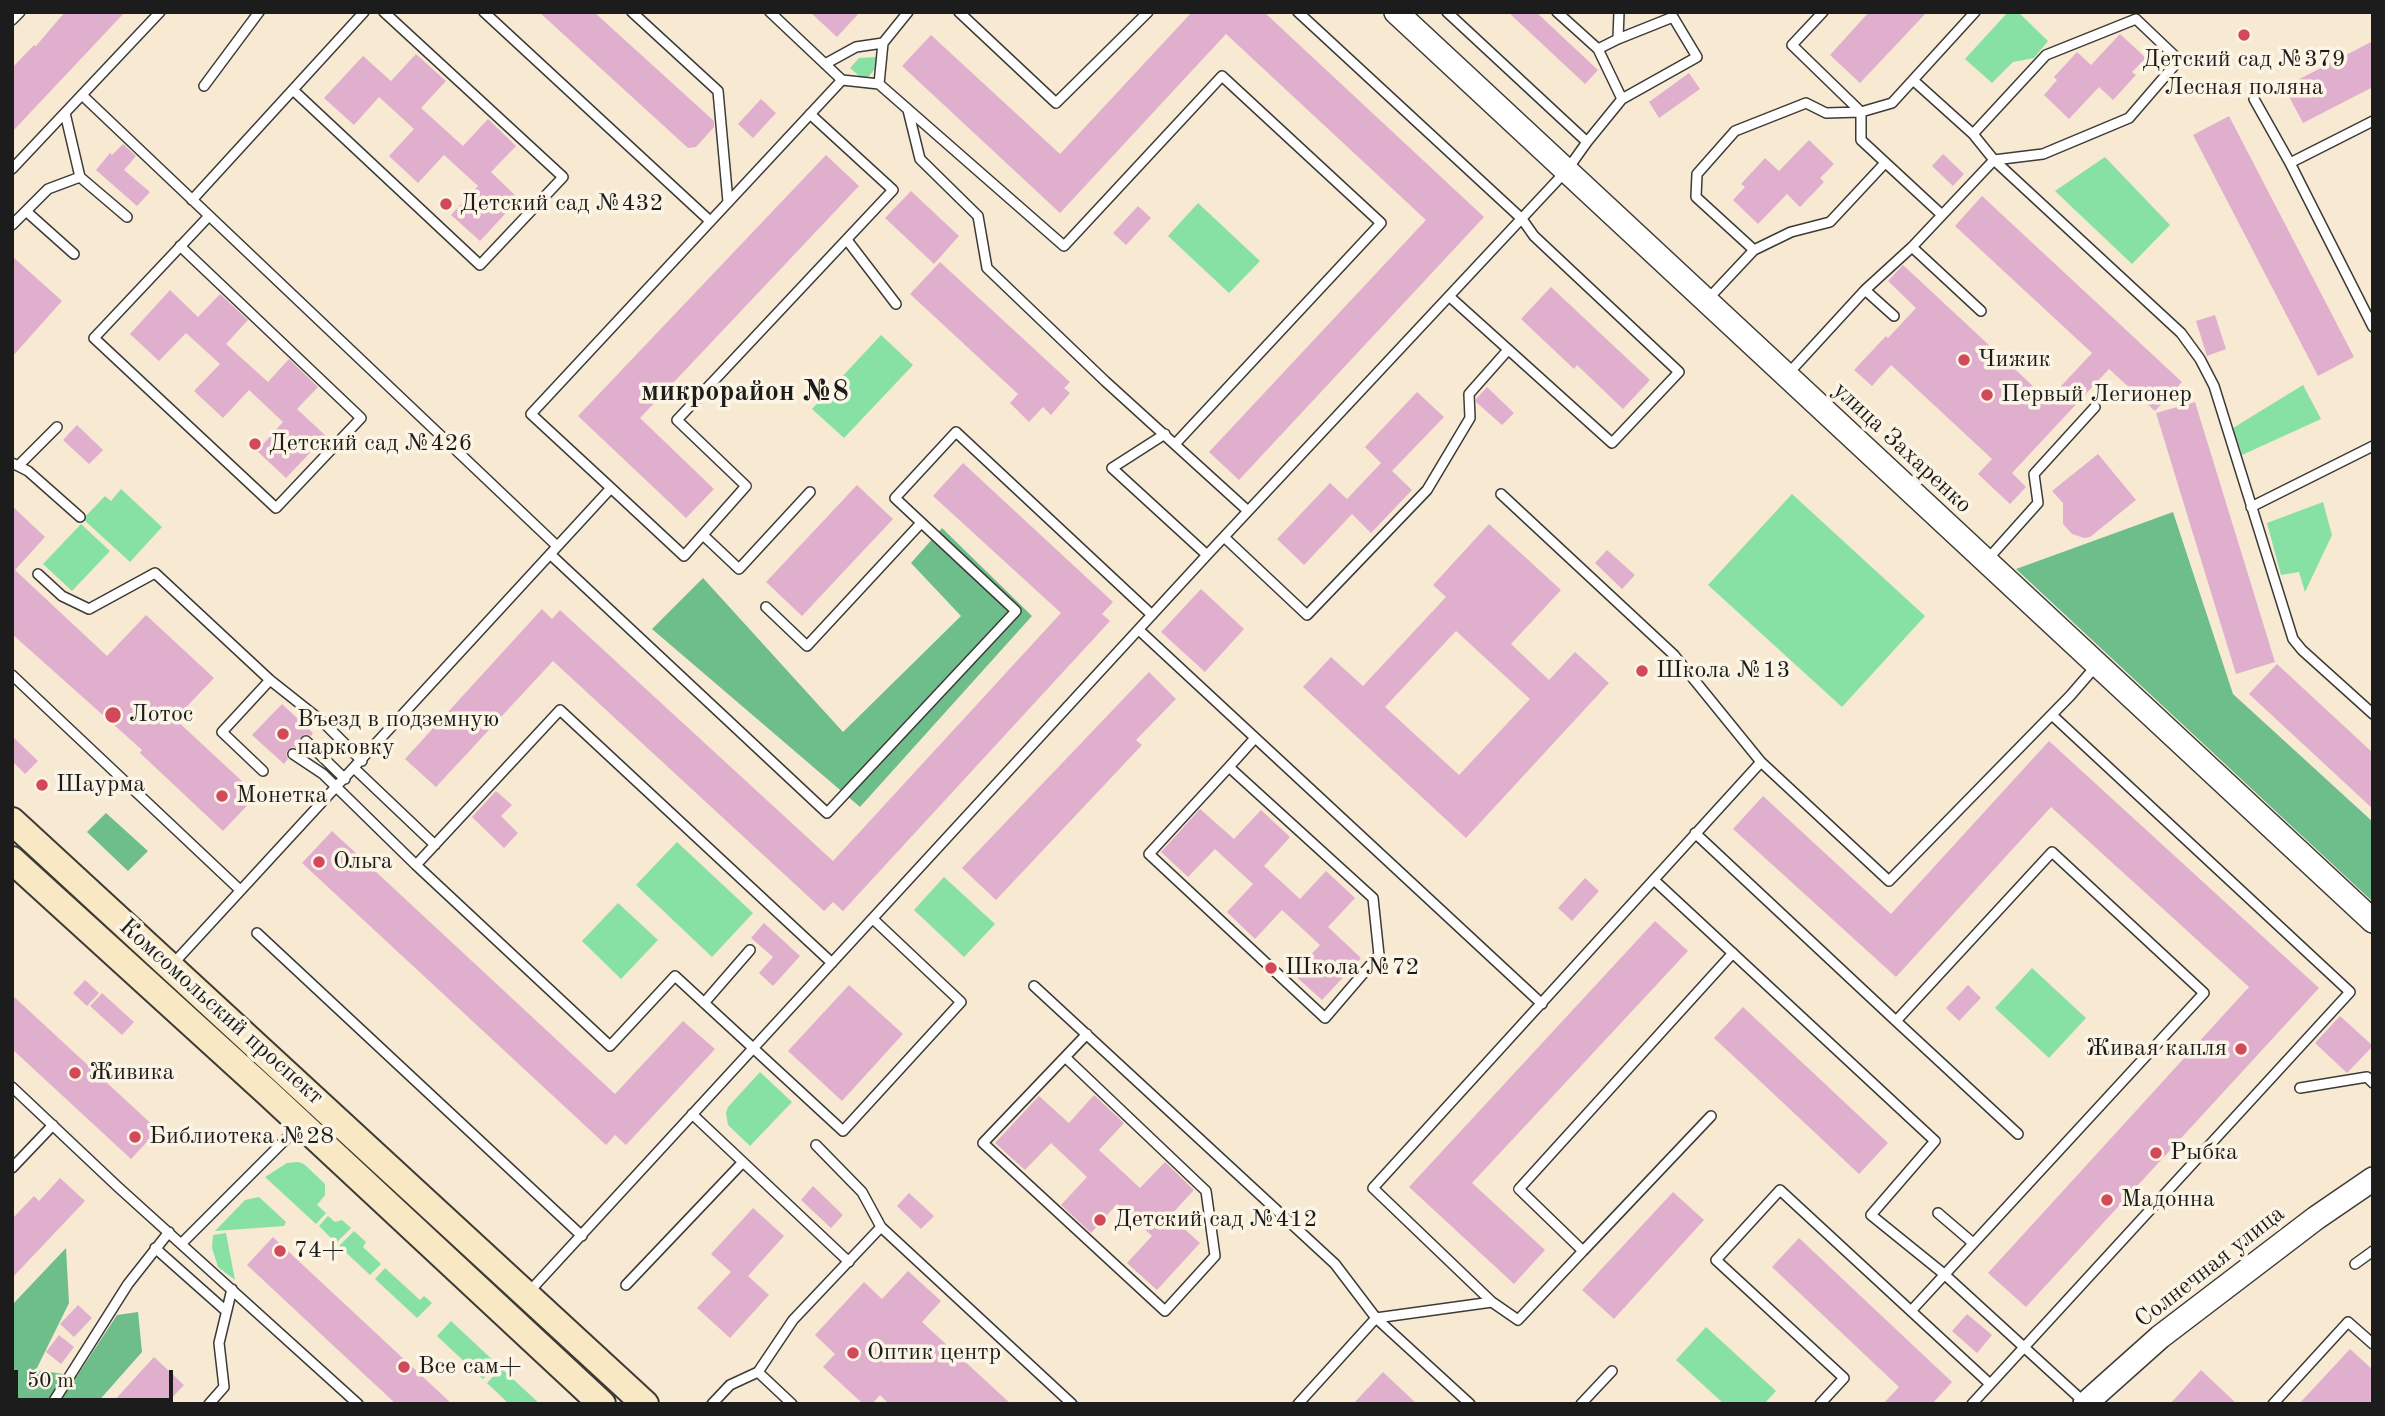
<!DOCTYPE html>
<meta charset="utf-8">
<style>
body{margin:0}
#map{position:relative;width:2385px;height:1416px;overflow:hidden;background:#f8e9d3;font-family:"Old Standard TT",serif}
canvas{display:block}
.frame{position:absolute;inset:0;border:14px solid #1c1c1c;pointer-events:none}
.scale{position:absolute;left:14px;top:1370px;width:159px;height:32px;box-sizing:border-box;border:4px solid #1c1c1c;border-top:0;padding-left:9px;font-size:21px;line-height:24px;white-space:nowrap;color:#1c1c1c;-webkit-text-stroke:5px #fcf5e5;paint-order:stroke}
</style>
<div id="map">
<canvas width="2385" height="1416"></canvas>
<div class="frame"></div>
<div class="scale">50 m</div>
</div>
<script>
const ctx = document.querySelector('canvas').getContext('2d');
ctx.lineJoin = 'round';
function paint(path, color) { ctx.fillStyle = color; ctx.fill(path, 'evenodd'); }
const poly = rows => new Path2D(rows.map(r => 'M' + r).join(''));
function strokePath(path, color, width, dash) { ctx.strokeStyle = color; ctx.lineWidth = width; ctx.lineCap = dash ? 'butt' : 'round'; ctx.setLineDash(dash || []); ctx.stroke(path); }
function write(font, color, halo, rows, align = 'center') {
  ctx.font = font + ' "Old Standard TT",serif'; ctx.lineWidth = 7; ctx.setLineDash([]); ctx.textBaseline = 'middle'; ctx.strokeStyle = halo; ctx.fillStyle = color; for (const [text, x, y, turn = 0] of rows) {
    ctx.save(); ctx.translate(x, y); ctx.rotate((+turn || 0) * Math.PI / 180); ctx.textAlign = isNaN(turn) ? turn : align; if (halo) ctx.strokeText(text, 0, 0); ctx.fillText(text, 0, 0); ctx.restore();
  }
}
paint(poly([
 [2008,12,2018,12,2048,41,2034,58,2013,62,1992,83,1965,59],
 [877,57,874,70,865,81,850,68,859,58],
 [2105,157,2170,225,2132,264,2055,191],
 [1198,203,1260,261,1229,293,1168,236],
 [881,335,913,365,844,438,812,409],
 [2303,385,2321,419,2242,455,2233,428],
 [121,489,162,527,130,562,83,519,105,496,111,501],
 [1792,494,1925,616,1842,707,1708,585],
 [2323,502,2332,535,2305,592,2299,572,2281,575,2267,523],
 [81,524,110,551,72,591,43,564],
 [677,842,753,913,712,957,636,885],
 [944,877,995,924,964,957,914,910],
 [618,903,658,940,621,979,582,941],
 [2032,968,2086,1018,2049,1058,1995,1008],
 [760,1072,792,1102,750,1146,728,1125,726,1113,728,1107],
 [298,1162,304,1164,325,1184,325,1195,317,1205,326,1213,316,1224,265,1177,287,1163],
 [259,1197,286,1222,284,1226,215,1231,245,1200],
 [328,1216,335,1222,342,1220,351,1228,336,1243,319,1226],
 [354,1231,366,1242,363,1247,381,1264,370,1275,339,1246],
 [226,1233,235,1280,218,1267,212,1248,213,1235],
 [385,1268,420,1300,424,1296,432,1303,417,1318,375,1279],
 [451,1321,497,1364,483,1379,437,1336],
 [1706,1327,1776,1391,1764,1404,1724,1404,1676,1360],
 [501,1368,540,1404,509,1404,487,1383]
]), '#87e0a4');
paint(poly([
 [2173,512,2233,694,2373,822,2373,902,2016,569],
 [942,528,1032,616,860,807,652,629,703,578,843,732,961,616,911,563],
 [106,813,148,851,128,871,87,832],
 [66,1248,69,1303,36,1370,77,1376,117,1315,138,1312,142,1352,96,1404,12,1404,12,1305]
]), '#6dbe8a');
paint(poly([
 [65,12,125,12,12,132,12,68,34,45,36,46],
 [539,12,594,12,714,121,714,127,696,147,688,148],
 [810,12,860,12,837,37],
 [1192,12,1264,12,1484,217,1239,480,1209,452,1426,220,1226,34,1060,213,902,66,931,35,1060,154],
 [1508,12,1536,12,1598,70,1585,84],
 [1869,12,1927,12,1860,83,1830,55],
 [2120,34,2146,58,2132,72,2136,75,2113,100,2099,87,2069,119,2044,95,2057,80,2054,77,2077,52,2091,65],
 [2373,41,2373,87,2303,123,2284,87],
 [416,54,446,81,421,108,463,146,488,119,516,146,491,172,519,199,480,241,451,215,478,186,444,155,418,183,389,156,414,129,379,97,354,125,324,98,363,56,391,81],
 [1689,73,1700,89,1659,118,1649,102],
 [761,99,776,113,753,138,738,124],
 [2229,116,2354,357,2318,376,2193,135],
 [1809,140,1834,164,1820,178,1824,182,1800,207,1787,194,1758,224,1733,200,1745,187,1741,184,1765,158,1779,171],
 [123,144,136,156,124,170,150,192,137,206,96,170,110,153,112,155],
 [1943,154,1964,174,1953,186,1932,166],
 [826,155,859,186,640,418,714,489,686,518,578,416],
 [911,191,959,236,934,264,885,218],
 [1982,196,2182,382,2155,411,2109,369,2012,473,2026,487,2010,504,1978,474,1992,459,1891,365,1872,386,1854,370,1886,336,1888,338,1916,308,1888,281,1903,265,2048,400,2092,353,1955,226],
 [1138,206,1151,218,1126,245,1113,233],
 [12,256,62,301,12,357],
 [940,262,1070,382,1064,388,1070,393,1051,415,1043,407,1029,422,1010,403,1018,394,910,294],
 [1551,287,1650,380,1623,409,1577,365,1574,369,1521,319],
 [170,290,198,317,220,294,248,320,226,344,268,382,289,359,318,387,297,409,326,436,286,478,257,451,283,422,249,390,223,418,194,391,220,364,186,333,159,361,130,334],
 [2215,315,2226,349,2207,356,2196,321],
 [1487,387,1514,413,1502,425,1476,402,1476,399],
 [1417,392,1444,417,1392,471,1412,490,1371,533,1352,514,1304,565,1277,539,1330,483,1347,499,1381,463,1365,447],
 [2195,402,2275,662,2236,674,2156,413],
 [77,425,103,450,89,464,63,440],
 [2098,454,2136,500,2090,537,2084,538,2072,534,2063,524,2063,503,2052,491],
 [963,463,1113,602,1102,614,1110,621,843,911,833,902,824,911,553,661,436,787,405,759,542,609,552,619,560,610,833,861,1061,613,933,496],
 [857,485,893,519,802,616,766,582],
 [12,506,45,537,15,570,107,656,146,615,214,678,175,719,257,795,223,831,140,753,142,750,12,634],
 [1489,524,1561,590,1511,644,1549,680,1575,652,1609,683,1466,838,1303,687,1331,657,1363,686,1446,597,1433,585],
 [1456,631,1530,699,1459,775,1385,707],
 [1607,550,1635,575,1622,589,1595,563],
 [1201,589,1244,629,1205,672,1161,632],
 [2277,664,2373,753,2373,809,2249,694],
 [1149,672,1176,699,1136,740,1142,745,996,900,962,868],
 [282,704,313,733,311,736,305,734,301,737,299,742,301,746,298,749,293,747,288,750,286,754,288,759,284,764,252,735],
 [12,736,38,761,25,774,12,761],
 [2049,741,2319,988,2026,1307,1988,1273,2249,987,2051,807,1896,977,1733,829,1763,796,1891,914],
 [496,791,512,805,501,816,518,833,504,848,472,817],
 [1200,809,1234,839,1261,810,1290,837,1264,866,1300,899,1326,871,1355,898,1328,927,1361,958,1322,1000,1293,974,1320,945,1282,910,1255,939,1227,912,1253,884,1215,849,1188,877,1161,852],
 [332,831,615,1094,683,1021,715,1049,626,1145,615,1135,606,1145,302,863],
 [1585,878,1599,891,1572,921,1558,908],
 [1655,921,1688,951,1472,1183,1545,1250,1514,1284,1409,1187],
 [764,923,800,956,773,986,759,973,773,957,751,938],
 [85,980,99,993,87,1006,73,993],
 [849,985,903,1034,842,1101,788,1051],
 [1968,985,1981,998,1959,1021,1946,1008],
 [102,993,134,1022,122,1035,90,1006],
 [12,995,158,1130,131,1159,12,1049],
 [1743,1007,1888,1143,1859,1174,1714,1038],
 [2340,1016,2373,1046,2347,1073,2315,1043],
 [1094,1095,1124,1123,1099,1150,1140,1188,1165,1162,1194,1190,1170,1216,1200,1243,1157,1290,1127,1263,1152,1236,1117,1204,1091,1233,1061,1205,1087,1177,1051,1143,1025,1170,995,1143,1039,1096,1069,1123],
 [60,1178,85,1201,12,1278,12,1219,34,1196,39,1201],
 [813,1186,843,1215,831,1228,801,1200],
 [1673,1192,1704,1220,1614,1319,1582,1290],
 [909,1193,934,1216,921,1229,897,1206],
 [753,1208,784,1236,748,1276,769,1295,730,1338,697,1308,731,1272,711,1254],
 [273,1237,290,1253,452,1404,396,1404,338,1350,247,1265],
 [1799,1238,1952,1382,1932,1404,1883,1404,1899,1387,1772,1267],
 [908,1271,941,1301,922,1322,1011,1404,889,1404,880,1395,872,1404,863,1404,823,1367,835,1354,815,1335,864,1282,882,1299],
 [78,1305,92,1318,74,1337,60,1324],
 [1967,1314,1992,1335,1977,1353,1952,1331],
 [59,1335,74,1347,61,1364,46,1352],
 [2350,1349,2373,1370,2373,1404,2299,1404],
 [154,1357,184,1385,166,1404,111,1404],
 [2201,1370,2237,1404,2170,1404],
 [1383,1372,1417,1404,1353,1404]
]), '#e0afce');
const service = poly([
 [484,12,710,221],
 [632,12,718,91,728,202],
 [770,12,842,80],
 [959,12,1056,103,1148,12],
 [1298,12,1522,219,1534,236,1679,372,1612,443,1450,297],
 [1447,12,1587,142],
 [12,20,20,12],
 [1618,39,1619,12],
 [1598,49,1622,99],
 [825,64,856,47,883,43],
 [1913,80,1973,134,1994,160,2181,333,2200,359,2214,386,2293,639,2302,650,2373,714],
 [879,84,1064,246,1222,76,1381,223,1176,443],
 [204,86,259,12],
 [293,90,480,265,563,177,384,12],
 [82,95,557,546],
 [2254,99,2290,163],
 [908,110,920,159,978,216,987,268,1105,381,1248,511],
 [65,113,80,177,127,217],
 [2373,121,2290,163,2373,327],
 [12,169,160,12],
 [192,200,364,12],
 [27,212,74,254],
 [1942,215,1861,140,1861,112,1892,103,1975,12],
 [12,225,48,189,80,177],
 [847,240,896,304],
 [180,246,361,418,276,508,94,338,209,216],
 [1912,247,1981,311],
 [1754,250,1696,197,1697,174,1735,131,1806,103,1826,113,1861,112,1792,45,1823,12],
 [1865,290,1894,316],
 [1708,299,1754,250,1791,232,1830,222,1885,163],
 [1787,375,1865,290,1912,247,1994,160,2043,154,2129,118,2179,60,2136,19,2046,55,1973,134],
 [1165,434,1112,468,1207,555],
 [12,463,28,471,80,517],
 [18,466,57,427],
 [611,488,684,556,746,486,677,420,893,190,810,114],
 [1501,494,1674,655,1761,762],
 [2251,507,2373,446],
 [703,535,739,569,810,492],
 [1224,537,1307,615,1427,490,1470,418,1469,394,1507,351],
 [550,554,827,813,1016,611,895,498,956,432,1152,615],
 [1987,560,2038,503,2034,474,2095,407],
 [38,574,62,596,89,609,155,573,270,680,323,722,362,761],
 [766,607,807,646,921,523],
 [1139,630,1542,1004],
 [12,675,240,890],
 [306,741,345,779],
 [293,754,323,774,416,865,610,1046,675,976,843,1131,961,1002,873,919],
 [1229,767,1373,898,1379,955,1325,1018,1149,854,1229,767,1255,738],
 [355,769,435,845],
 [263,771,222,732,270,680],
 [1695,833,1896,1021,2052,852,2204,993,1911,1311,1780,1190,1716,1260,1844,1378,1820,1404],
 [416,865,560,710,832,963],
 [1654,880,1935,1141,1871,1215,1944,1274,2084,1402],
 [257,933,582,1236],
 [172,965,611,488,531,414,842,80,879,84,883,43,908,12],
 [1034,986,1335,1264,1376,1318,1492,1302,1373,1188,1761,762,1889,881,2070,696,2096,666],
 [704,1003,750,950],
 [1896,1021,2018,1134],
 [1065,1057,1206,1191,1215,1256,1165,1311,983,1143,1087,1034],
 [12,1087,118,1187,358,1404],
 [2300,1088,2367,1077,2373,1083],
 [692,1114,849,1262],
 [816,1145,862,1192,881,1227],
 [12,1168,53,1125],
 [1938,1213,1973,1243],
 [181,1244,299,1126],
 [155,1248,226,1311],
 [1583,1251,1711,1116],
 [2355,1264,2373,1251],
 [626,1285,743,1162],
 [528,1293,1207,555,1567,170,1587,142,1622,99,1697,57,1673,17,1618,39,1598,49,1557,12],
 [1492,1302,1518,1320,1583,1251,1519,1189,1733,953],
 [1911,1311,1990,1384],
 [758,1372,793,1320,881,1227,1072,1404],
 [52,1404,128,1284,169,1232],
 [209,1404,224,1387,219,1343,232,1289],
 [712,1404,730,1385,758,1372,792,1404],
 [1298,1404,1376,1318,1470,1404],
 [1581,1404,1612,1371],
 [1972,1404,2350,992,2052,715],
 [2273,1404,2348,1322,2373,1344]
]);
const tertiary = poly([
 [1396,12,2373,921],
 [2085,1404,2160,1337,2316,1218,2373,1179]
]);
const secondary = poly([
 [12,821,645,1404],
 [12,860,268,1093,602,1404]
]);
strokePath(service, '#3d3b37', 12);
strokePath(tertiary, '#3d3b37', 26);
strokePath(secondary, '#3d3b37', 30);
strokePath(service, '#fff', 9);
strokePath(tertiary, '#fff', 23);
strokePath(secondary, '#f8e8c3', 26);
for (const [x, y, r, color] of [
 [2244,35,7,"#d1495b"],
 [446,204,7,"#d1495b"],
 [1964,360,7,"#d1495b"],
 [1987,395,7,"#d1495b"],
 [255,444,7,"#d1495b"],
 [1642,671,7,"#d1495b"],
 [113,715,9,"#d1495b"],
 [283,734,7,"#d1495b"],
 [42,785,7,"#d1495b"],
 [222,796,7,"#d1495b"],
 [319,862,7,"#d1495b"],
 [1271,968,7,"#d1495b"],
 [2241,1049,7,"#d1495b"],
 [75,1073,7,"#d1495b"],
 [135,1137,7,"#d1495b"],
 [2156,1153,7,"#d1495b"],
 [2107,1200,7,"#d1495b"],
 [1100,1220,7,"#d1495b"],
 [280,1251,7,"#d1495b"],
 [853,1353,7,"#d1495b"],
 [404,1367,7,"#d1495b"]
]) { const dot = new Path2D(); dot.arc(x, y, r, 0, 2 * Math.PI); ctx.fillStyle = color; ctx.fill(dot); strokePath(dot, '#fcf5e5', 2.5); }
write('24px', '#1c1c1c', '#fcf5e5', [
 ["Детский сад №379",2244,60,"center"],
 ["Лесная поляна",2244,88,"center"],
 ["Детский сад №432",460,204],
 ["Чижик",1978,360],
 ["Первый Легионер",2001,395],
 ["Детский сад №426",269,444],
 ["Школа №13",1656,671],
 ["Лотос",129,715],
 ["Въезд в подземную",297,720],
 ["парковку",297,748],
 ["Шаурма",56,785],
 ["Монетка",236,796],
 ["Ольга",333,862],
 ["Школа №72",1285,968],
 ["Живая капля",2227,1049,"right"],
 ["Живика",89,1073],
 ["Библиотека №28",149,1137],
 ["Рыбка",2170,1153],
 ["Мадонна",2121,1200],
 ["Детский сад №412",1114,1220],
 ["74+",294,1251],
 ["Оптик центр",867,1353],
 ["Все сам+",418,1367]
], 'left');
write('24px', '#1c1c1c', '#fcf5e5', [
 ["улица Захаренко",1902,448,43],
 ["Комсомольский проспект",221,1012,42],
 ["Солнечная улица",2210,1267,-38]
]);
write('bold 28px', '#1c1c1c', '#fcf5e5', [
 ["микрорайон №8",745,393]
]);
</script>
